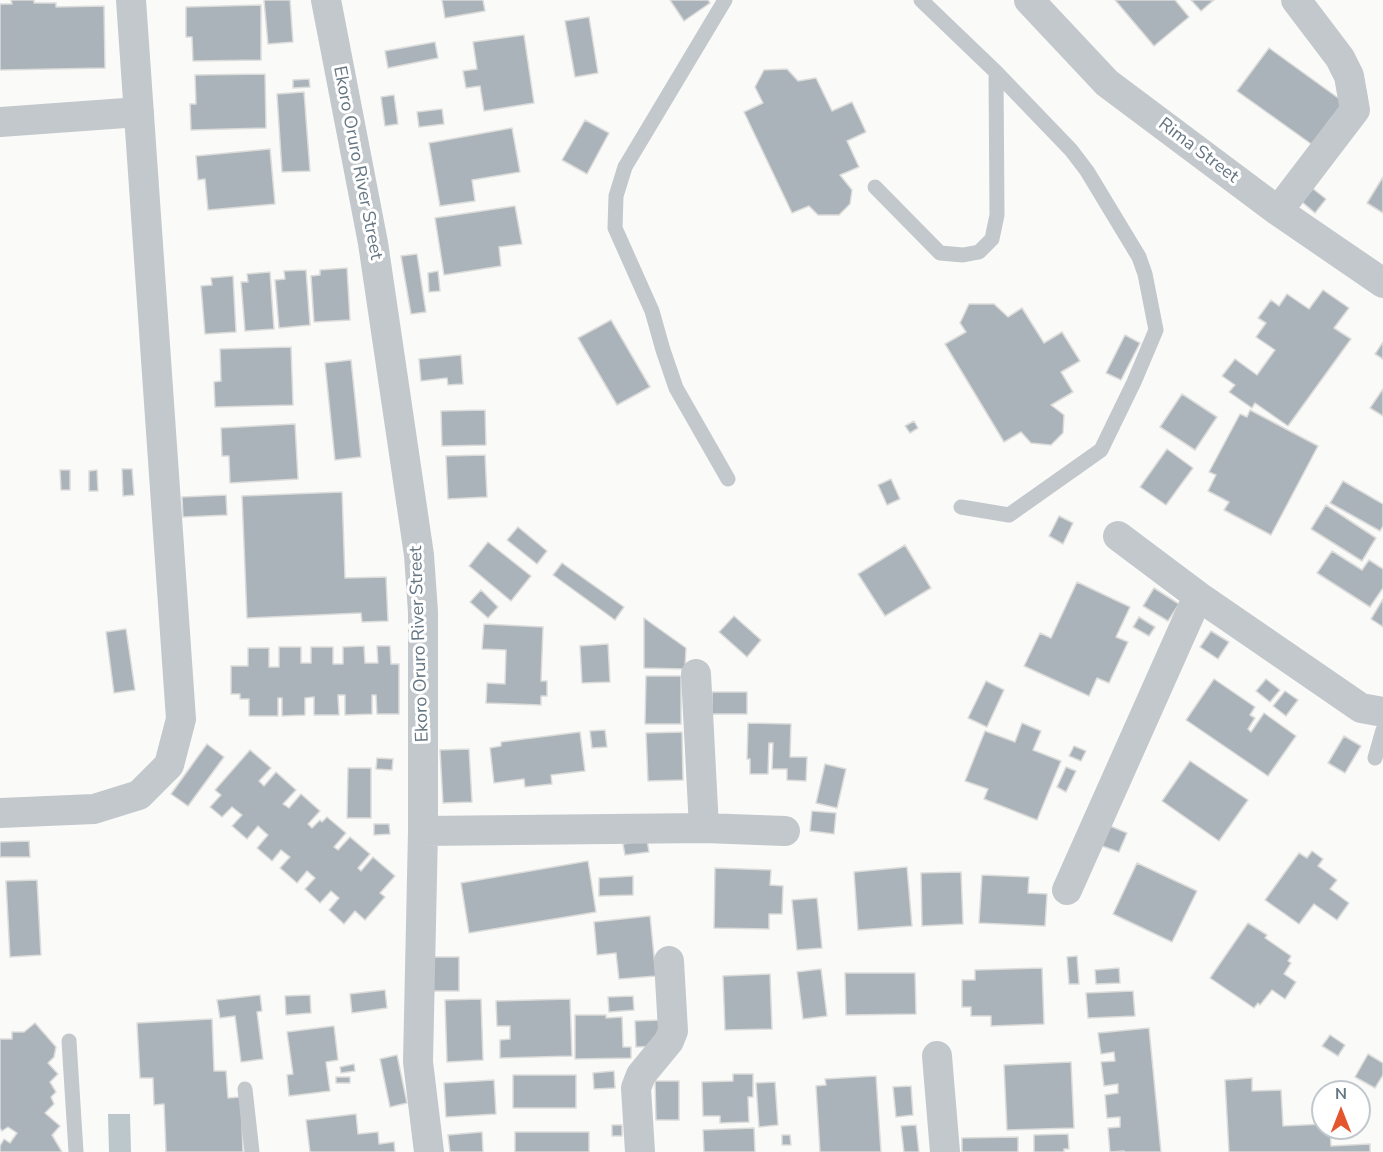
<!DOCTYPE html>
<style>
body{margin:0}
#map{position:relative;width:1383px;height:1152px;overflow:hidden;background:#fafaf8;font-family:"Nunito Sans",sans-serif}
canvas{display:block}
.north{position:absolute;left:1311px;top:1080px;width:60px;height:60px;box-sizing:border-box;background:#fff;border:2px solid #c1c8cd;border-radius:50%;rotate:0deg;font-size:16px;font-weight:700;line-height:24px;text-align:center;color:#657683}
.north::after{content:'';display:block;margin:auto;width:21px;height:27px;background:#e4572e;clip-path:polygon(50% 0,100% 100%,50% 72%,0 100%)}
</style>
<div id="map">
<canvas width="1383" height="1152"></canvas>
<div class="north">N</div>
</div>
<script>
const ctx = document.querySelector('canvas').getContext('2d');
ctx.lineJoin = 'round';
function paint(path, color) { ctx.fillStyle = color; ctx.fill(path, 'evenodd'); }
const poly = rows => new Path2D(rows.map(r => 'M' + r).join(''));
function strokePath(path, color, width, dash) { ctx.strokeStyle = color; ctx.lineWidth = width; ctx.lineCap = dash ? 'butt' : 'round'; ctx.setLineDash(dash || []); ctx.stroke(path); }
function write(font, color, halo, rows, align = 'center') {
  ctx.font = font + ' "Nunito Sans",sans-serif'; ctx.lineWidth = 6; ctx.setLineDash([]); ctx.textBaseline = 'middle'; ctx.strokeStyle = halo; ctx.fillStyle = color; for (const [text, x, y, turn = 0] of rows) {
    ctx.save(); ctx.translate(x, y); ctx.rotate((+turn || 0) * Math.PI / 180); ctx.textAlign = isNaN(turn) ? turn : align; if (halo) ctx.strokeText(text, 0, 0); ctx.fillText(text, 0, 0); ctx.restore();
  }
}
paint(poly([
 [130,1114,131,1152,109,1152,108,1114]
]), '#bbc7cb');
const building = poly([
 [11,0,34,0,34,3,56,3,56,7,104,6,105,68,0,70,0,4,12,4,11,0],
 [264,0,290,0,293,42,268,44,264,0],
 [442,0,483,0,485,11,445,18,442,0],
 [670,0,708,0,710,3,684,21,670,0],
 [1115,0,1175,0,1189,17,1154,46,1115,0],
 [1191,0,1214,0,1201,11,1191,0],
 [261,5,261,60,193,61,192,37,186,37,186,7,261,5],
 [589,17,598,73,575,77,565,21,589,17],
 [524,35,534,103,484,111,480,86,466,88,463,71,477,69,473,42,524,35],
 [435,42,438,58,388,68,385,51,435,42],
 [1269,48,1352,108,1321,151,1237,91,1269,48],
 [787,69,798,81,816,78,832,111,852,102,866,132,847,141,859,167,840,175,852,190,850,204,839,215,818,215,809,206,792,213,744,112,763,103,755,87,764,70,787,69],
 [265,74,266,128,191,130,190,104,196,104,195,75,265,74],
 [309,79,310,87,293,88,293,80,309,79],
 [304,92,310,171,282,172,277,94,304,92],
 [394,95,398,124,385,126,381,97,394,95],
 [442,109,444,124,419,127,417,112,442,109],
 [585,120,609,133,587,174,562,160,585,120],
 [512,128,520,172,472,180,475,201,440,206,429,143,512,128],
 [270,149,275,204,208,210,205,179,198,180,196,156,270,149],
 [1383,177,1383,213,1367,203,1383,177],
 [1312,188,1326,199,1315,213,1301,201,1312,188],
 [515,206,522,244,499,247,501,266,444,275,435,218,515,206],
 [417,254,426,312,411,314,401,256,417,254],
 [347,268,350,320,314,322,311,276,320,275,320,270,347,268],
 [306,270,310,325,279,328,275,280,285,279,284,271,306,270],
 [438,271,440,291,429,292,428,273,438,271],
 [270,272,274,329,245,331,241,282,248,282,247,274,270,272],
 [233,276,236,332,205,334,201,286,212,285,211,278,233,276],
 [1323,290,1349,308,1334,328,1351,339,1288,426,1255,403,1252,408,1229,392,1235,385,1222,376,1235,359,1257,375,1275,350,1256,337,1266,323,1258,318,1271,300,1279,306,1287,294,1309,309,1323,290],
 [969,304,994,304,1008,317,1022,308,1044,343,1062,332,1080,361,1061,372,1073,392,1051,405,1064,415,1063,433,1051,445,1031,443,1021,432,1004,442,945,344,966,332,960,323,969,304],
 [611,320,650,387,617,405,578,338,611,320],
 [1125,335,1140,343,1121,380,1106,373,1125,335],
 [1383,342,1383,359,1375,354,1383,342],
 [291,347,293,405,215,407,214,382,221,381,220,349,291,347],
 [461,355,463,384,448,385,447,378,421,381,419,359,461,355],
 [351,360,361,457,335,460,325,363,351,360],
 [1383,389,1383,416,1370,408,1383,389],
 [1182,394,1217,417,1195,450,1160,427,1182,394],
 [485,410,486,445,442,446,441,411,485,410],
 [1250,410,1318,446,1271,535,1224,510,1229,502,1208,491,1216,475,1209,472,1240,414,1247,417,1250,410],
 [914,421,918,428,910,433,905,426,914,421],
 [295,424,298,479,230,483,229,456,222,456,221,428,295,424],
 [1167,449,1193,468,1166,505,1140,487,1167,449],
 [485,455,487,497,448,499,446,456,485,455],
 [122,469,132,469,134,495,123,496,122,469],
 [60,470,70,470,70,490,61,490,60,470],
 [97,470,98,491,89,491,89,471,97,470],
 [891,479,900,499,887,505,878,485,891,479],
 [1343,481,1383,504,1383,526,1380,531,1330,503,1343,481],
 [342,492,345,578,386,577,388,621,362,622,361,613,247,618,242,496,342,492],
 [226,495,227,515,183,517,182,497,226,495],
 [1326,505,1376,538,1362,561,1311,529,1326,505],
 [1059,516,1073,523,1063,544,1049,536,1059,516],
 [518,527,547,551,537,564,507,540,518,527],
 [488,542,531,576,511,601,469,566,488,542],
 [905,545,931,588,885,616,858,574,905,545],
 [1332,551,1362,570,1369,560,1383,569,1383,588,1370,607,1317,573,1332,551],
 [562,563,624,607,615,620,553,575,562,563],
 [1077,582,1130,607,1116,637,1128,642,1109,683,1097,678,1089,696,1024,666,1040,633,1051,638,1077,582],
 [1154,588,1179,604,1168,621,1143,606,1154,588],
 [481,590,498,607,488,618,470,602,481,590],
 [1383,599,1383,627,1371,619,1383,599],
 [734,616,761,640,747,657,719,632,734,616],
 [1139,617,1155,627,1149,636,1133,627,1139,617],
 [644,618,686,648,685,669,644,668,644,618],
 [484,624,543,627,541,681,547,681,547,696,541,696,541,705,486,703,487,683,505,684,506,650,482,649,484,624],
 [126,629,135,690,114,693,106,632,126,629],
 [1211,631,1229,642,1218,659,1200,647,1211,631],
 [608,644,610,682,582,683,580,646,608,644],
 [364,646,365,663,378,663,377,646,390,646,391,664,399,664,399,714,377,714,376,695,372,695,372,714,345,715,345,695,338,695,339,715,314,715,314,697,305,698,305,715,282,716,282,698,278,698,278,716,249,716,249,699,240,699,240,694,231,694,231,666,248,666,248,648,269,648,269,667,279,667,279,647,301,647,301,663,311,663,311,647,333,647,333,664,343,664,343,647,364,646],
 [646,676,681,676,681,724,645,724,646,676],
 [1214,679,1255,707,1250,715,1255,718,1248,729,1251,732,1264,713,1296,736,1268,776,1186,720,1214,679],
 [1266,679,1280,690,1270,702,1256,691,1266,679],
 [986,681,1004,690,987,727,968,718,986,681],
 [1285,691,1298,700,1286,716,1273,706,1285,691],
 [712,692,747,692,747,714,712,714,712,692],
 [748,723,791,724,790,757,807,757,806,781,787,780,787,769,772,769,773,743,769,743,768,774,750,774,750,759,747,759,748,723],
 [1022,723,1041,731,1033,750,1061,761,1037,820,984,799,988,789,965,781,985,731,1015,742,1022,723],
 [605,730,607,747,592,748,590,731,605,730],
 [580,732,585,771,551,775,552,784,525,787,524,779,494,783,490,748,501,746,501,742,580,732],
 [682,732,683,780,648,781,646,733,682,732],
 [1344,736,1361,746,1345,773,1328,763,1344,736],
 [207,744,224,757,188,806,171,794,207,744],
 [1074,746,1086,751,1081,761,1069,756,1074,746],
 [469,749,472,802,443,803,440,750,469,749],
 [250,750,271,768,259,781,264,786,276,772,296,790,283,804,289,808,301,794,320,811,308,824,312,828,320,820,322,822,327,817,346,833,334,847,338,850,350,837,370,854,358,868,361,871,373,857,395,876,380,893,385,897,365,920,355,911,344,924,329,910,339,898,331,891,320,903,305,889,315,878,307,871,297,883,280,868,290,857,281,850,272,861,257,848,268,835,258,826,247,839,232,826,242,815,232,807,222,817,210,807,221,795,215,790,250,750],
 [377,758,393,759,392,770,376,769,377,758],
 [1190,761,1248,800,1219,841,1162,801,1190,761],
 [825,764,846,769,837,808,816,803,825,764],
 [1066,767,1076,771,1066,792,1057,787,1066,767],
 [348,768,371,768,371,818,347,818,348,768],
 [812,811,836,813,834,834,810,831,812,811],
 [374,824,389,824,390,834,374,835,374,824],
 [1110,826,1127,833,1119,852,1102,846,1110,826],
 [647,840,649,852,625,855,623,844,647,840],
 [29,841,30,857,0,857,0,842,29,841],
 [1312,851,1323,859,1318,866,1337,880,1330,889,1349,903,1337,920,1314,904,1299,924,1265,900,1299,853,1307,858,1312,851],
 [588,861,596,912,469,933,461,883,588,861],
 [1137,863,1197,891,1172,942,1113,914,1137,863],
 [907,867,912,926,858,930,854,872,907,867],
 [715,868,771,870,770,885,783,886,782,914,769,914,769,929,714,928,715,868],
 [961,872,963,924,922,926,921,873,961,872],
 [982,875,1029,877,1028,893,1047,894,1045,926,979,923,982,875],
 [633,876,633,895,599,896,599,878,633,876],
 [37,880,41,955,10,957,6,881,37,880],
 [817,898,822,948,797,950,792,900,817,898],
 [650,916,656,976,619,979,616,953,597,955,594,922,650,916],
 [1248,923,1267,935,1265,938,1291,956,1288,961,1291,963,1284,974,1296,982,1285,999,1272,990,1260,1005,1258,1003,1254,1008,1210,978,1248,923],
 [1077,956,1079,984,1069,984,1067,957,1077,956],
 [432,957,459,957,459,991,433,991,432,957],
 [1042,968,1044,1024,991,1026,991,1016,971,1016,971,1007,962,1007,962,980,975,980,975,970,1042,968],
 [1119,968,1120,983,1096,984,1095,970,1119,968],
 [821,969,827,1016,803,1019,797,972,821,969],
 [845,973,915,973,916,1014,846,1015,845,973],
 [770,974,772,1029,725,1030,723,976,770,974],
 [385,990,387,1008,352,1013,350,994,385,990],
 [1133,991,1135,1016,1088,1018,1086,993,1133,991],
 [260,995,262,1011,257,1012,263,1059,241,1062,235,1016,220,1018,217,1000,260,995],
 [310,995,311,1013,286,1015,285,996,310,995],
 [633,996,634,1010,609,1012,608,997,633,996],
 [481,999,483,1060,447,1062,445,1000,481,999],
 [570,999,572,1056,500,1058,500,1040,510,1039,510,1026,497,1026,496,1001,570,999],
 [575,1015,606,1015,606,1018,622,1017,623,1047,631,1047,631,1058,575,1059,575,1015],
 [212,1019,214,1071,226,1071,228,1098,241,1097,243,1152,166,1152,164,1104,154,1105,153,1078,140,1078,137,1023,212,1019],
 [661,1020,662,1046,636,1047,635,1021,661,1020],
 [35,1023,56,1047,54,1057,48,1063,58,1074,50,1082,56,1092,51,1097,54,1104,45,1113,60,1126,52,1135,62,1152,0,1152,0,1146,4,1139,10,1143,17,1133,8,1127,2,1131,0,1128,0,1039,12,1039,12,1032,24,1032,35,1023],
 [334,1026,338,1060,326,1062,330,1091,289,1096,287,1075,293,1074,287,1032,334,1026],
 [1149,1028,1161,1152,1125,1152,1124,1151,1110,1152,1108,1128,1120,1127,1120,1117,1107,1118,1105,1095,1118,1093,1118,1084,1104,1086,1101,1062,1115,1061,1114,1052,1101,1054,1098,1033,1149,1028],
 [1330,1035,1345,1045,1338,1056,1322,1046,1330,1035],
 [1368,1054,1383,1063,1383,1075,1375,1088,1355,1077,1368,1054],
 [397,1055,407,1103,390,1107,380,1059,397,1055],
 [1071,1062,1074,1128,1007,1130,1004,1065,1071,1062],
 [354,1064,355,1071,341,1073,340,1067,354,1064],
 [614,1071,615,1088,594,1089,593,1073,614,1071],
 [733,1074,753,1074,753,1097,748,1097,749,1122,720,1123,720,1116,703,1116,702,1082,733,1081,733,1074],
 [513,1075,576,1075,576,1108,513,1108,513,1075],
 [876,1076,881,1152,820,1152,816,1086,826,1085,825,1079,876,1076],
 [336,1077,350,1077,350,1083,336,1083,336,1077],
 [1252,1078,1252,1091,1281,1090,1283,1126,1323,1124,1323,1128,1330,1128,1331,1146,1370,1144,1370,1152,1229,1152,1225,1080,1252,1078],
 [494,1080,496,1114,446,1117,444,1083,494,1080],
 [655,1081,679,1081,679,1120,656,1120,655,1081],
 [775,1082,778,1125,759,1127,756,1083,775,1082],
 [911,1086,913,1115,896,1117,893,1087,911,1086],
 [356,1114,358,1134,378,1132,379,1144,394,1142,395,1152,310,1152,306,1120,356,1114],
 [612,1125,622,1125,622,1136,612,1136,612,1125],
 [916,1125,919,1152,904,1152,901,1126,916,1125],
 [754,1128,755,1152,704,1152,703,1130,754,1128],
 [482,1132,483,1152,450,1152,448,1135,482,1132],
 [515,1132,589,1132,589,1152,515,1152,515,1132],
 [1068,1134,1069,1149,1064,1149,1064,1152,1034,1152,1034,1135,1068,1134],
 [782,1135,790,1135,791,1145,782,1145,782,1135],
 [1018,1137,1018,1152,962,1152,962,1138,1018,1137]
]);
paint(building, '#aab3b9');
strokePath(building, '#dcdcda', 1.5);
strokePath(poly([
 [725,0,625,167,616,196,615,228,652,311,663,350,676,388,728,479],
 [921,0,996,72,1071,150,1087,171,1139,257,1145,274,1156,330,1134,382,1101,450,1009,515,961,507],
 [875,187,940,253,963,255,979,252,992,239,997,215,996,72],
 [1375,758,1383,730],
 [69,1041,76,1152],
 [245,1089,252,1152]
]), '#c3c8cc', 15);
strokePath(poly([
 [326,0,373,243,419,555,423,612,423,831,418,1062,429,1152],
 [1029,0,1107,83,1278,211,1383,283],
 [0,122,139,112],
 [1278,211,1355,110,1349,76,1340,58,1296,0],
 [1118,536,1198,596,1361,708,1383,712],
 [696,674,704,828],
 [0,813,94,809,139,795,169,765,181,719,131,0],
 [423,831,704,828,785,831],
 [1067,890,1198,596],
 [937,1056,945,1152],
 [640,1152,636,1088,641,1075,669,1041,673,1031,669,961]
]), '#c3c8cc', 30);
write('18px', '#657683', '#fff', [
 ["Rima Street",1198,151,37],
 ["Ekoro Oruro River Street",357,163,79],
 ["Ekoro Oruro River Street",420,644,-92]
]);
</script>
